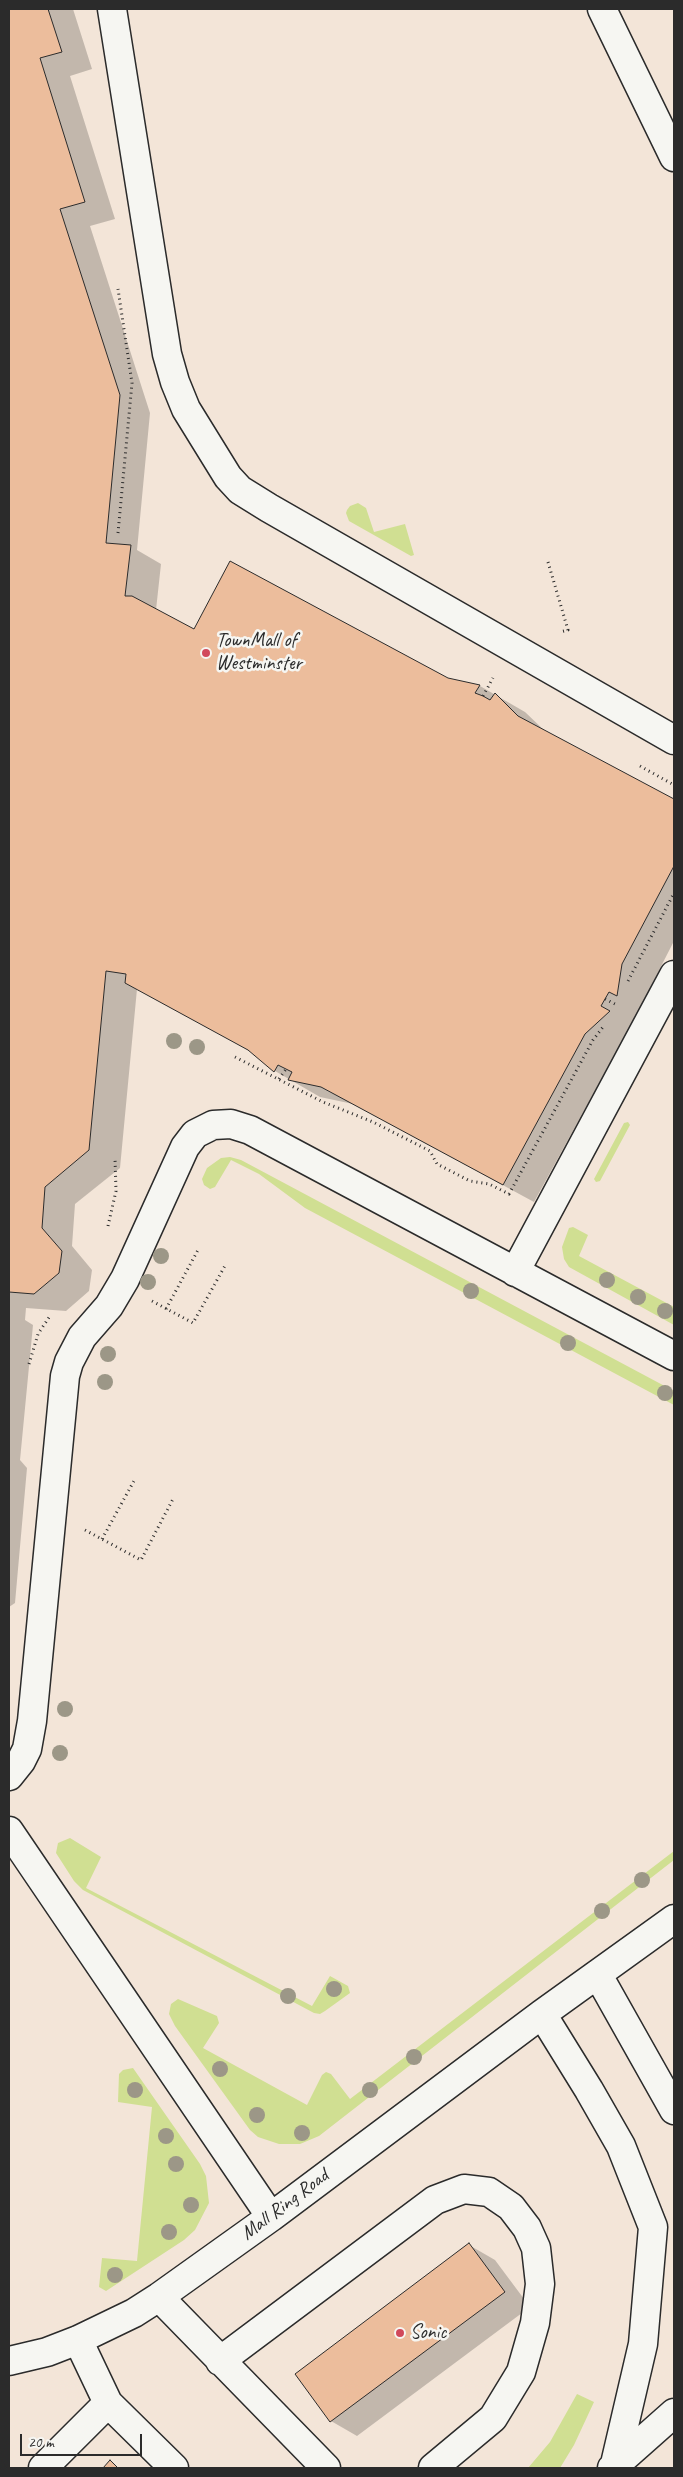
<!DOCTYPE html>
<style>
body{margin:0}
#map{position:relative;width:683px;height:2477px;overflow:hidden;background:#f3e5d8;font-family:Caveat,sans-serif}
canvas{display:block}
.frame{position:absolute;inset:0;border:10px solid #2b2b2b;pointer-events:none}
.scale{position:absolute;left:20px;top:2434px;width:122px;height:22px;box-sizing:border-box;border:2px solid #2b2b2b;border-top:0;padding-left:6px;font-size:15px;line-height:18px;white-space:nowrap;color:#2b2b2b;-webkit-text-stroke:4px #f6f6f2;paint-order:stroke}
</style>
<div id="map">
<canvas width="683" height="2477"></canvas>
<div class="frame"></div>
<div class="scale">20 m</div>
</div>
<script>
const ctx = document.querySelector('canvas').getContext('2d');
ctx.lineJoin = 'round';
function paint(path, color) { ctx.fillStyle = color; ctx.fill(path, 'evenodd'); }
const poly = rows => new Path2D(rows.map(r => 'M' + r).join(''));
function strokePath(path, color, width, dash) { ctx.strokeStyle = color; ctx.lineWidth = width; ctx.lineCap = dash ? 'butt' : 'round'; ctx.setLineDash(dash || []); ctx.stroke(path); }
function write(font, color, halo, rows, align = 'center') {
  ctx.font = font + ' Caveat,sans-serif'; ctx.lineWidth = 5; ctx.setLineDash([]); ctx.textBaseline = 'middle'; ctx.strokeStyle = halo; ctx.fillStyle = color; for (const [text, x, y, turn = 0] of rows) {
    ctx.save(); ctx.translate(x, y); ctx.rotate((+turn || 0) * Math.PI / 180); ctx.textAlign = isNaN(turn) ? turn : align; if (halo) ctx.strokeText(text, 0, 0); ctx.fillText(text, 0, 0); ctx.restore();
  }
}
paint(poly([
 [358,503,366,508,374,532,405,524,414,555,411,556,349,521,346,513,347,510,350,506],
 [628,1122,630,1125,600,1181,596,1182,594,1179,624,1123],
 [230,1157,241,1160,674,1391,674,1405,305,1208,259,1174,231,1160,215,1187,210,1189,204,1185,202,1179,207,1168,221,1158],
 [573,1227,588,1235,579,1256,674,1307,674,1325,569,1267,564,1259,562,1247,569,1228],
 [70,1838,101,1857,86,1888,312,2006,330,1976,348,1986,350,1993,325,2011,320,2014,314,2013,83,1890,74,1881,56,1853,58,1843],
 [674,1851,674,1860,319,2136,300,2144,279,2144,258,2137,250,2130,175,2026,169,2014,171,2004,178,1999,217,2016,219,2023,203,2048,307,2105,322,2075,326,2072,331,2074,350,2099],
 [133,2068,200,2164,206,2176,209,2203,195,2230,184,2240,106,2291,99,2287,102,2258,137,2261,152,2107,118,2102,119,2074,123,2070],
 [577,2394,594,2402,574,2445,560,2468,528,2468,550,2442]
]), '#d0df92');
paint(poly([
 [9,9,73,9,92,69,70,76,115,219,90,226,150,413,137,550,161,564,156,610,195,631,480,686,525,712,546,732,674,801,674,941,653,982,648,1012,640,1008,631,1025,639,1030,616,1052,534,1202,353,1104,320,1097,275,1071,252,1052,137,989,120,1168,75,1204,72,1246,92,1270,89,1291,66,1311,26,1308,25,1320,33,1325,20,1460,27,1468,15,1603,9,1607],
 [469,2245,495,2260,530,2307,357,2436,331,2421,296,2374]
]), '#0003');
const building = poly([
 [9,9,48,9,62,52,40,58,85,202,60,209,120,395,106,543,131,545,125,596,132,596,194,629,230,561,448,678,480,685,475,693,483,696,490,700,495,693,518,716,674,799,674,866,622,964,617,996,609,992,601,1006,610,1011,585,1034,503,1185,321,1087,288,1080,292,1072,278,1065,274,1072,248,1050,125,983,126,974,106,971,89,1150,45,1187,42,1228,62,1251,59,1273,34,1294,9,1292,9,9],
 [469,2243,505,2292,330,2422,295,2374,469,2243],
 [110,2460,118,2468,103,2468,110,2460]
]);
paint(building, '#ecbd9c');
strokePath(building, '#2b2b2b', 1);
const minor = poly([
 [112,9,167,354,175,382,186,409,228,477,240,490,269,508,674,740],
 [602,9,674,157],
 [515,1272,674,975],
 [9,1776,21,1761,27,1749,32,1721,65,1376,69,1362,82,1337,109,1306,125,1279,185,1147,195,1134,213,1125,231,1124,250,1130,674,1356],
 [9,1831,271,2217],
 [598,1975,674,2110],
 [542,2014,589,2090,621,2146,653,2227,643,2344,615,2464],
 [159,2297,326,2468],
 [78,2340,108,2403,174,2468],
 [9,2361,47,2352,78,2340,134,2313,159,2297,271,2217,542,2014,674,1919],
 [220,2361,435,2200,464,2189,489,2192,511,2207,527,2228,536,2248,540,2284,535,2323,521,2372,493,2418,433,2468],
 [43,2468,108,2403],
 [612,2468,674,2413]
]);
strokePath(minor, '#2b2b2b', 31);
strokePath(poly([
 [118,533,132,383,118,289],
 [548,562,568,630,560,632],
 [483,696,493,678],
 [640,766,674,785],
 [628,981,674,893],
 [605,999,617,1005],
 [235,1057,323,1102,373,1122,430,1151,437,1164,470,1181,489,1184,509,1194,593,1040,603,1027],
 [279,1079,286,1069],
 [108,1226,116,1191,115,1158],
 [152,1301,193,1323,226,1264],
 [166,1309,198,1250],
 [29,1364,38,1334,50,1316],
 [85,1530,141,1560,173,1499],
 [102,1539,135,1479]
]), '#2b2b2b', 3, [1, 4]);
strokePath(minor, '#f6f6f2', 28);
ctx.fillStyle = '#9c9787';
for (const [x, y] of [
 [174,1041],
 [197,1047],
 [161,1256],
 [607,1280],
 [148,1282],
 [471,1291],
 [638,1297],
 [665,1311],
 [568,1343],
 [108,1354],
 [105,1382],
 [665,1393],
 [65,1709],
 [60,1753],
 [642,1880],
 [602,1911],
 [334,1989],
 [288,1996],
 [414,2057],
 [220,2069],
 [135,2090],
 [370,2090],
 [257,2115],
 [302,2133],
 [166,2136],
 [176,2164],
 [191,2205],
 [169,2232],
 [115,2275]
]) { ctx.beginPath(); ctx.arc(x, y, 8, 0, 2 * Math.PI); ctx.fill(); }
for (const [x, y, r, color] of [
 [206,653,5,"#d1495b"],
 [400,2333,5,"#d1495b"]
]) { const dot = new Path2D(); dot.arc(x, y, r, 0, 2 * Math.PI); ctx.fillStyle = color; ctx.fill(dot); strokePath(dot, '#f6f6f2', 2); }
write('20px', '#2b2b2b', '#f6f6f2', [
 ["TownMall of",216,641],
 ["Westminster",216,664],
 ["Sonic",410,2333]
], 'left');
write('20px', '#2b2b2b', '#f6f6f2', [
 ["Mall Ring Road",285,2205,-37]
]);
</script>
